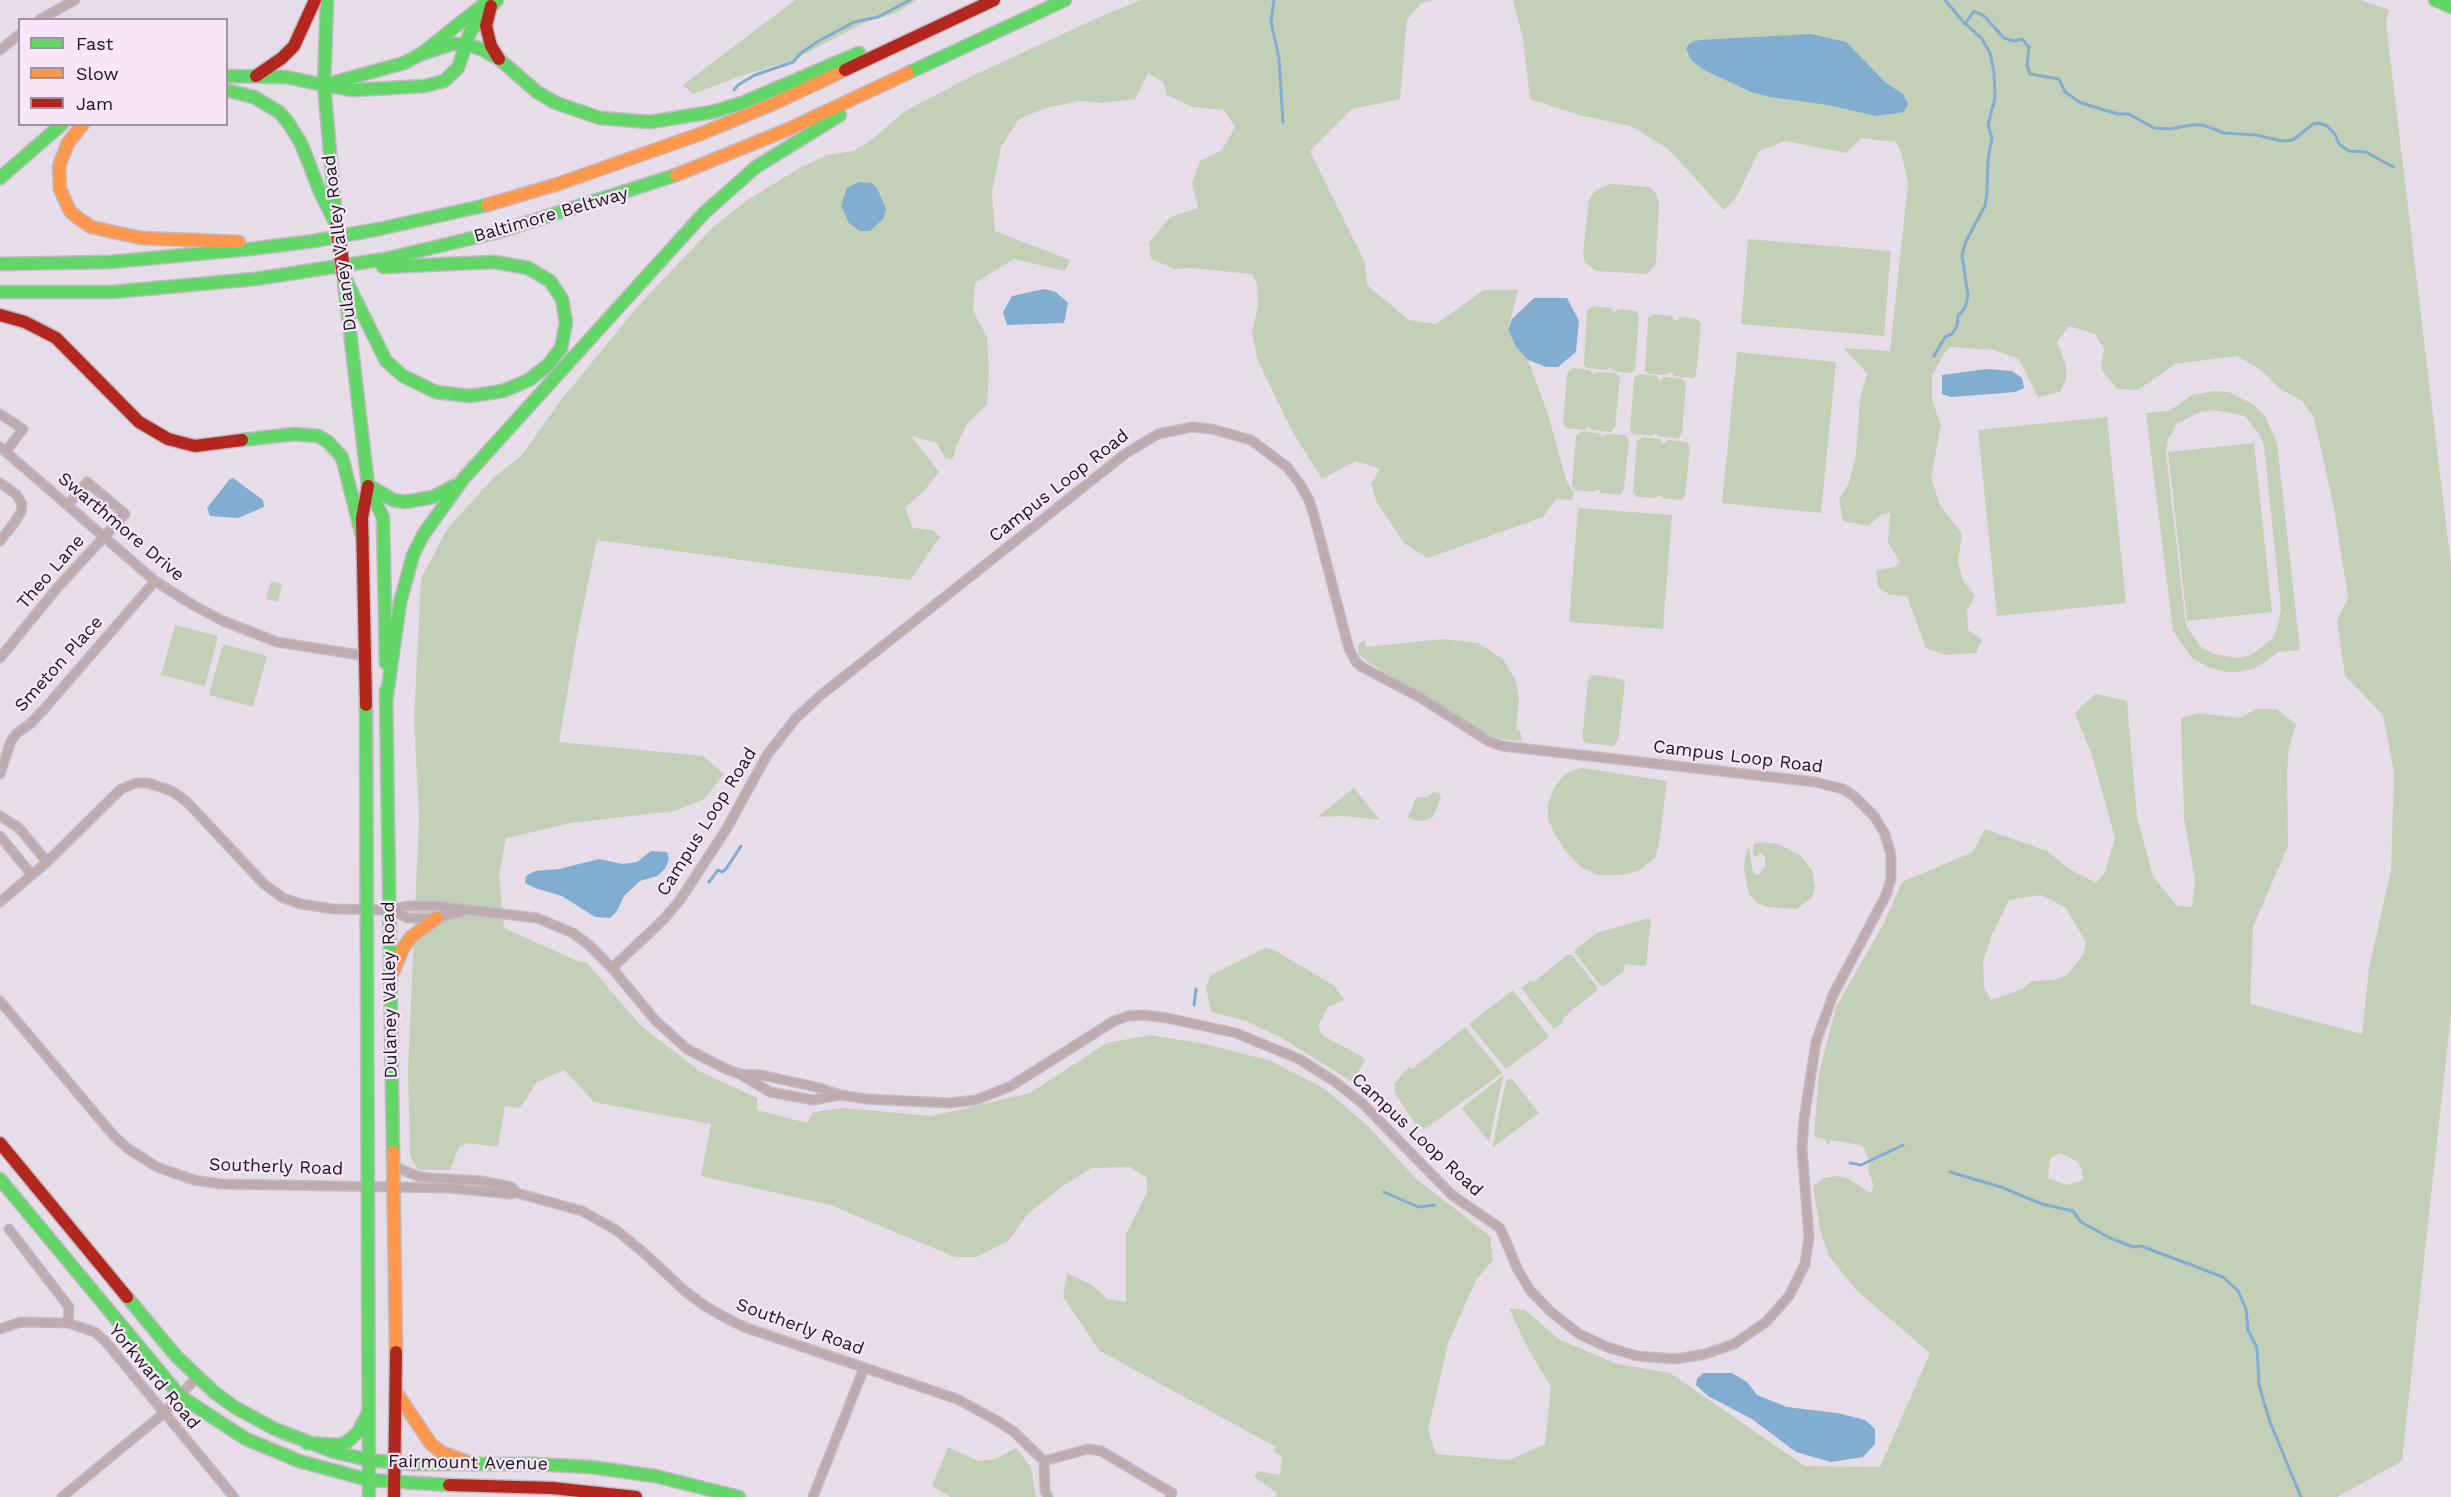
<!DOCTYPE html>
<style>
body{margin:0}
#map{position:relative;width:2451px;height:1497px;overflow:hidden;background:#e7dde8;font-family:"Work Sans",sans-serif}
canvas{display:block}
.legend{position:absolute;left:18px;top:18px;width:210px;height:108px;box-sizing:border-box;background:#f8e6f9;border:2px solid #a092a1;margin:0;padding:8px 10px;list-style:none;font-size:18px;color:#1b151c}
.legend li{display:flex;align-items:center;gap:12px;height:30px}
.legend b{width:30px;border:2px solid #a092a1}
</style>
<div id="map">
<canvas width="2451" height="1497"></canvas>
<ul class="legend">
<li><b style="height:8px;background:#63d668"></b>Fast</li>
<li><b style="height:8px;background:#ff974d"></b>Slow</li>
<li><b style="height:8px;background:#b3261e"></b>Jam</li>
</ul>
</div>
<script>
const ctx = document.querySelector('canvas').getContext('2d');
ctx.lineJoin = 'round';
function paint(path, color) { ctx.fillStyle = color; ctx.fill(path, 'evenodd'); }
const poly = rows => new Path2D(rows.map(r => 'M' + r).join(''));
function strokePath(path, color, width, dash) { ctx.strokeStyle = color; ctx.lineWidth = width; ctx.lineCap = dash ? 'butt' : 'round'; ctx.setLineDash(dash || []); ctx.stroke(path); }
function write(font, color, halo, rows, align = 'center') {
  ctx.font = font + ' "Work Sans",sans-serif'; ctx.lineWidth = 4.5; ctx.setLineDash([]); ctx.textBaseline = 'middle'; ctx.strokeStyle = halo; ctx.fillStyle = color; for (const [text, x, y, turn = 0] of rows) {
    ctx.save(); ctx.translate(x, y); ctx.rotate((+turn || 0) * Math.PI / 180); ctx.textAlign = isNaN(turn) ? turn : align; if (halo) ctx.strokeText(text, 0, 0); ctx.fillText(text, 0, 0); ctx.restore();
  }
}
paint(poly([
 [795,0,917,0,896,13,866,22,793,60,738,77,693,94,683,85],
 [1141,0,1435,0,1421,3,1407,20,1400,99,1352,109,1310,151,1365,263,1367,285,1409,320,1436,324,1484,290,1518,290,1508,330,1516,347,1528,360,1548,414,1567,483,1574,492,1572,500,1556,499,1543,517,1428,558,1405,544,1376,501,1371,484,1380,469,1356,461,1322,479,1292,431,1258,361,1252,333,1258,305,1257,284,1252,274,1191,268,1175,269,1151,259,1149,243,1170,217,1198,208,1192,183,1200,161,1222,150,1235,127,1224,110,1193,107,1167,95,1163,82,1148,73,1135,99,1102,103,1079,101,1046,108,1019,119,1001,147,992,192,995,231,1070,260,1065,271,1014,259,975,283,973,311,987,337,989,371,987,404,967,424,957,444,953,459,945,458,937,443,911,436,939,472,924,491,905,508,913,528,933,530,940,537,910,580,799,568,597,540,577,636,559,742,703,756,724,774,704,799,674,811,572,823,506,838,499,875,504,928,575,960,587,963,642,1027,701,1072,757,1098,757,1110,807,1123,813,1112,842,1108,932,1116,1030,1093,1107,1043,1150,1035,1206,1044,1271,1061,1325,1089,1369,1127,1415,1178,1490,1236,1493,1260,1476,1280,1448,1343,1428,1430,1436,1454,1509,1460,1545,1444,1551,1387,1526,1345,1509,1308,1525,1310,1560,1340,1617,1364,1670,1373,1805,1466,1880,1467,1930,1353,1856,1290,1829,1256,1820,1230,1813,1186,1824,1178,1836,1176,1847,1178,1871,1193,1874,1186,1868,1171,1869,1162,1865,1149,1860,1145,1831,1140,1828,1145,1825,1139,1814,1137,1819,1073,1836,1007,1884,923,1902,882,1973,852,1985,829,2047,851,2068,868,2096,883,2105,872,2115,838,2092,755,2075,713,2095,694,2127,701,2137,817,2153,876,2177,906,2192,907,2195,880,2184,818,2181,718,2199,713,2240,718,2256,709,2276,709,2296,724,2289,748,2287,772,2288,846,2253,927,2250,1004,2362,1034,2369,968,2391,870,2394,772,2383,715,2345,676,2337,620,2348,598,2334,508,2314,418,2302,401,2279,388,2261,370,2237,356,2175,364,2138,390,2117,389,2101,369,2104,349,2095,334,2069,326,2057,342,2066,365,2066,379,2060,392,2038,397,2019,359,1994,350,1951,347,1945,352,1932,376,1932,400,1941,425,1931,478,1940,505,1962,534,1958,562,1963,581,1975,595,1967,611,1968,630,1982,640,1976,653,1946,655,1926,648,1907,596,1890,595,1878,587,1876,571,1894,567,1900,562,1888,543,1890,513,1882,514,1868,526,1843,521,1839,499,1849,483,1856,455,1860,399,1867,373,1843,348,1890,351,1908,183,1901,152,1896,142,1861,138,1846,153,1785,141,1759,151,1737,196,1724,210,1668,149,1631,126,1579,115,1530,99,1523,39,1513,0,2361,0,2389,10,2386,23,2451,566,2451,1013,2402,1461,2337,1497,1275,1497,1277,1493,1254,1477,1258,1471,1280,1475,1282,1456,1274,1452,1276,1447,1100,1351,1063,1297,1067,1273,1092,1285,1107,1299,1126,1302,1126,1234,1147,1192,1147,1178,1130,1167,1092,1168,1061,1187,1028,1214,1008,1241,977,1257,955,1257,830,1205,701,1176,711,1124,594,1102,564,1070,537,1082,520,1108,505,1106,498,1147,468,1143,459,1147,450,1170,418,1170,410,1156,408,1070,419,818,414,720,421,579,447,529,494,477,521,456,561,400,639,305,713,227,746,201,798,169,827,155,853,151,870,141,905,111,972,76,1104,15],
 [2041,895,2065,907,2086,942,2083,955,2067,975,2054,980,2032,981,2022,989,1991,1000,1984,987,1983,961,1992,935,2009,900],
 [2061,1153,2078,1162,2082,1170,2083,1180,2067,1185,2048,1178,2050,1158],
 [1610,184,1649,187,1655,192,1659,201,1656,264,1647,274,1596,271,1585,262,1583,254,1589,199,1596,190],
 [1748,239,1891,251,1884,336,1741,324],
 [1593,306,1611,308,1614,313,1618,309,1636,311,1639,316,1635,370,1632,373,1613,371,1610,367,1606,370,1587,368,1584,365,1587,311],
 [1654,314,1672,316,1675,321,1680,317,1697,319,1701,324,1696,376,1693,378,1674,376,1671,372,1666,375,1648,374,1645,370,1648,318],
 [1737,352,1836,362,1821,513,1722,503],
 [1573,368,1590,370,1593,375,1598,372,1616,373,1620,378,1615,427,1611,432,1592,430,1589,427,1585,430,1567,428,1563,424,1567,373],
 [1640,374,1657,376,1660,381,1665,377,1683,379,1686,384,1682,433,1678,439,1659,436,1656,433,1651,436,1633,434,1630,431,1634,378],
 [2214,391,2229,392,2254,405,2265,416,2277,443,2300,650,2278,652,2256,668,2239,672,2225,672,2208,667,2192,658,2173,631,2146,413,2169,411,2192,395],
 [2214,410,2245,416,2259,434,2264,446,2281,609,2277,629,2272,639,2251,655,2238,658,2214,654,2201,647,2186,626,2166,453,2168,439,2177,424,2200,412],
 [2107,417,2126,603,1997,616,1978,430],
 [1582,431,1599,433,1602,437,1607,434,1625,435,1629,440,1624,489,1620,495,1601,493,1598,489,1594,492,1575,490,1572,487,1576,435],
 [1643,437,1660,439,1663,444,1668,440,1686,442,1690,446,1685,496,1681,500,1662,498,1660,495,1655,498,1637,497,1633,492,1637,441],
 [2254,443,2272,612,2187,621,2168,452],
 [1578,508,1672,515,1663,629,1569,622],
 [271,581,282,584,278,602,266,599],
 [175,625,218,636,205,686,161,675],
 [1443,639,1478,643,1503,659,1516,681,1519,699,1516,730,1520,731,1522,740,1516,741,1495,738,1369,663,1359,655,1358,648,1359,644,1365,640,1366,647],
 [223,644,267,656,253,707,209,695],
 [1594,675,1621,679,1625,683,1618,741,1613,746,1587,743,1582,740,1588,681,1589,676],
 [1582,768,1667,781,1659,845,1655,858,1640,870,1622,875,1598,875,1581,867,1564,849,1556,836,1548,820,1548,804,1553,790,1562,777,1571,771],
 [1354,788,1380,820,1344,816,1317,817],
 [1433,792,1439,793,1441,798,1433,817,1424,821,1413,820,1408,817,1415,800,1418,797,1428,797],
 [1762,842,1778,844,1801,856,1812,870,1815,888,1812,897,1797,909,1767,907,1757,903,1749,894,1744,869,1745,856,1749,847,1752,868,1755,874,1759,875,1765,866,1765,857,1761,853,1754,858,1753,851,1754,844],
 [1648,918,1651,920,1646,966,1625,964,1624,971,1604,986,1600,985,1575,953,1575,949,1597,933],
 [1265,948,1274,950,1335,986,1344,1000,1328,1007,1318,1026,1322,1035,1361,1056,1365,1061,1352,1082,1282,1038,1246,1021,1211,1012,1206,987,1211,975],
 [1567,955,1572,955,1597,987,1597,991,1573,1009,1562,1020,1563,1022,1554,1029,1521,988,1530,981,1534,982],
 [1513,990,1549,1037,1506,1069,1469,1024],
 [1465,1027,1502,1073,1425,1129,1416,1125,1395,1093,1394,1084,1405,1070,1410,1067,1412,1069],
 [1502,1076,1503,1077,1489,1142,1462,1108],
 [1511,1078,1539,1113,1492,1148,1506,1081],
 [948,1447,978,1461,995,1459,1016,1448,1031,1467,1036,1497,950,1497,932,1486]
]), '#c4cfb8');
paint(poly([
 [1811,34,1846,42,1886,83,1903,94,1908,104,1904,112,1876,116,1828,105,1770,97,1751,92,1704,70,1691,60,1686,48,1690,43,1699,40],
 [859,182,872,183,877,188,886,209,883,219,870,231,860,231,849,223,841,206,847,188],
 [1044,289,1056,292,1068,303,1064,323,1007,325,1003,312,1012,296],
 [1534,298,1567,298,1579,321,1576,352,1558,367,1546,367,1528,360,1516,347,1508,330,1512,319],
 [1987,369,2012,371,2022,378,2024,388,2015,392,1992,394,1951,397,1942,394,1942,375],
 [233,478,263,500,264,507,238,518,210,516,207,508,229,480],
 [651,851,667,852,669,859,665,869,657,876,640,881,624,896,617,911,610,918,595,917,562,896,535,888,525,883,526,876,535,871,559,869,599,859,623,864,637,862],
 [1703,1373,1732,1373,1747,1382,1757,1395,1787,1407,1837,1413,1865,1420,1875,1429,1875,1444,1863,1457,1831,1462,1796,1452,1752,1419,1708,1396,1696,1385,1697,1379]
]), '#81aed0');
strokePath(poly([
 [1274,0,1271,22,1279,58,1283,122],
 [1945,0,1965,24,1974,11,1984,16,2004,38,2014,41,2022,39,2029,47,2027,66,2030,74,2059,79,2065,92,2081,103,2118,114,2129,114,2154,128,2170,129,2191,125,2203,125,2224,133,2256,135,2282,141,2293,140,2313,124,2319,123,2327,126,2335,134,2339,144,2349,151,2366,152,2393,167],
 [734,90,738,85,755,75,793,62,801,53,817,42,854,22,878,17,910,0],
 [1934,356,1945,337,1952,334,1957,326,1958,316,1965,308,1968,296,1962,255,1966,241,1985,206,1987,193,1988,159,1992,138,1988,125,1995,98,1994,72,1990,53,1982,39,1966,24],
 [709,882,718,870,722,872,726,869,741,846],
 [1194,1005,1196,989],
 [1850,1163,1861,1165,1903,1145],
 [1950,1172,2001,1187,2042,1204,2073,1211,2081,1222,2110,1238,2133,1247,2141,1246,2223,1277,2238,1291,2246,1309,2248,1330,2257,1348,2259,1385,2270,1422,2301,1497],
 [1384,1192,1418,1207,1434,1205]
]), '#81aed0', 3);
const street = poly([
 [39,20,75,0],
 [0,50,20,34],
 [0,414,23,429,7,450],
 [0,447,155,581,193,605,223,621,277,642,366,656],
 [0,483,16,494,22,504,21,512,14,523,0,541],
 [0,658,58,587,125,514,87,482,68,505],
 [0,774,11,741,17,733,30,724,45,708,155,581],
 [0,816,19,828,47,862],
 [0,836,32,875],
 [0,902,47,862,121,789,136,783,148,783,172,791,187,802,264,884,283,898,301,904,333,909,389,910,407,906,436,906,537,918,573,933,589,945,612,968,655,1020,687,1049,726,1069,740,1074,770,1092,813,1100,840,1095],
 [390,910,408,918,437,918,461,912],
 [612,968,663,920,680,900,727,828,767,755,796,718,821,695,1125,454,1158,434,1192,427,1212,429,1251,440,1287,467,1300,484,1309,500,1315,519,1349,649,1356,662,1362,667,1421,698,1490,742,1502,746,1815,782,1843,789,1854,796,1874,816,1885,834,1891,855,1891,879,1886,895,1833,995,1816,1042,1804,1119,1802,1149,1809,1237,1805,1264,1789,1296,1766,1322,1734,1344,1705,1354,1676,1359,1637,1356,1607,1347,1579,1334,1550,1311,1530,1290,1518,1270,1500,1228,1452,1195,1362,1103,1334,1081,1299,1059,1236,1033,1167,1018,1144,1015,1128,1016,1114,1021,1011,1086,976,1100,949,1103,866,1099,841,1095,816,1087,761,1075,740,1074],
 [0,1001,114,1136,127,1148,157,1167,194,1180,220,1184,450,1188,510,1194,517,1193,582,1211,616,1230,644,1253,685,1291,705,1306,726,1318,744,1327,957,1399,994,1419,1013,1431,1044,1461,1045,1491,1048,1497],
 [393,1166,417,1176,430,1178,482,1181,511,1187,517,1193],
 [9,1229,69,1307,68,1323,95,1332,105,1341,234,1497],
 [0,1329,21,1322,68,1323],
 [1044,1461,1088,1449,1101,1451,1172,1493,1170,1497],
 [62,1497,164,1413,197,1377],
 [813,1497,864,1368]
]);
const fast = poly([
 [327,0,324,85,336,219],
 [2435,0,2451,7],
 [421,54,452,44,465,44,481,49,499,59,537,92,556,103,600,118,650,122,712,112,742,103,859,53],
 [908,73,1065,0],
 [226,76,286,77,324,85],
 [328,84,404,63,421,54,489,0],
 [324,85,353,90,425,86,444,81,458,68,470,32,497,0],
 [226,90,254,97,279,112,287,121,301,143,320,192,337,226],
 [0,178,62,124],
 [0,264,110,262,250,249,314,241,379,229,487,205],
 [344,276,386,361,403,376,436,392,470,396,503,391,529,380,548,365,561,348,566,323,562,299,550,281,528,268,494,262,383,267],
 [344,281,368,485,383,518,386,663],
 [0,292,112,292,255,279,385,259,498,232,676,175],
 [242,440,294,434,318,436,327,441,342,457,363,540],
 [368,485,393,500,405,502,433,497,454,486],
 [386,691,393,1152],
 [386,702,400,603,413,555,423,535,464,478,704,213,756,167,840,115],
 [366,705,369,1497],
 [0,1179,180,1396,246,1439,299,1461,369,1480,449,1485],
 [127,1297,176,1356,215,1393,236,1408,275,1429,334,1452,369,1460,413,1464,533,1464,591,1467,655,1476,739,1497],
 [307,1443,339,1445,347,1442,358,1432,368,1413]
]);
const slow = poly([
 [83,124,68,143,59,166,60,189,70,211,78,218,91,227,141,238,239,242],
 [676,175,789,129,908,73],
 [487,205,558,184,703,133,775,103,845,70],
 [393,972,403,948,411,937,437,918],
 [393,1152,396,1352],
 [396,1392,431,1444,441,1452,473,1464]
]);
const jam = poly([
 [491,6,486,26,491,46,499,59],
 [845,70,994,0],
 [256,76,282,58,294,46,315,0],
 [0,315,25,322,56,338,139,422,168,439,195,446,242,440],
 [366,705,362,518,368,486],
 [0,1143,127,1297],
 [449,1485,552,1488,636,1497],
 [394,1497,396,1352]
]);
strokePath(street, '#c1bac2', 11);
strokePath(fast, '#c1bac2', 15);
strokePath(slow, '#c1bac2', 15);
strokePath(jam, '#c1bac2', 15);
strokePath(street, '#bdabb0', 8);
strokePath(fast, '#63d668', 12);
strokePath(slow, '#ff974d', 12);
strokePath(jam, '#b3261e', 12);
const jamBridge = poly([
 [337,226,344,276]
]);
strokePath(jamBridge, '#c1bac2', 16, []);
strokePath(jamBridge, '#b3261e', 14);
write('18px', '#1b151c', '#f8e6f9', [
 ["Baltimore Beltway",551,215,-16],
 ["Dulaney Valley Road",340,243,-97],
 ["Campus Loop Road",1059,486,-38],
 ["Swarthmore Drive",121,527,40],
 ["Theo Lane",51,572,-49],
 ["Smeton Place",59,664,-48],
 ["Campus Loop Road",1738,757,7],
 ["Campus Loop Road",707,822,-58],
 ["Dulaney Valley Road",390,990,-91],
 ["Campus Loop Road",1417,1135,43],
 ["Southerly Road",276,1167,2],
 ["Southerly Road",800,1327,20],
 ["Yorkward Road",154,1377,50],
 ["Fairmount Avenue",468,1463,1]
]);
</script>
